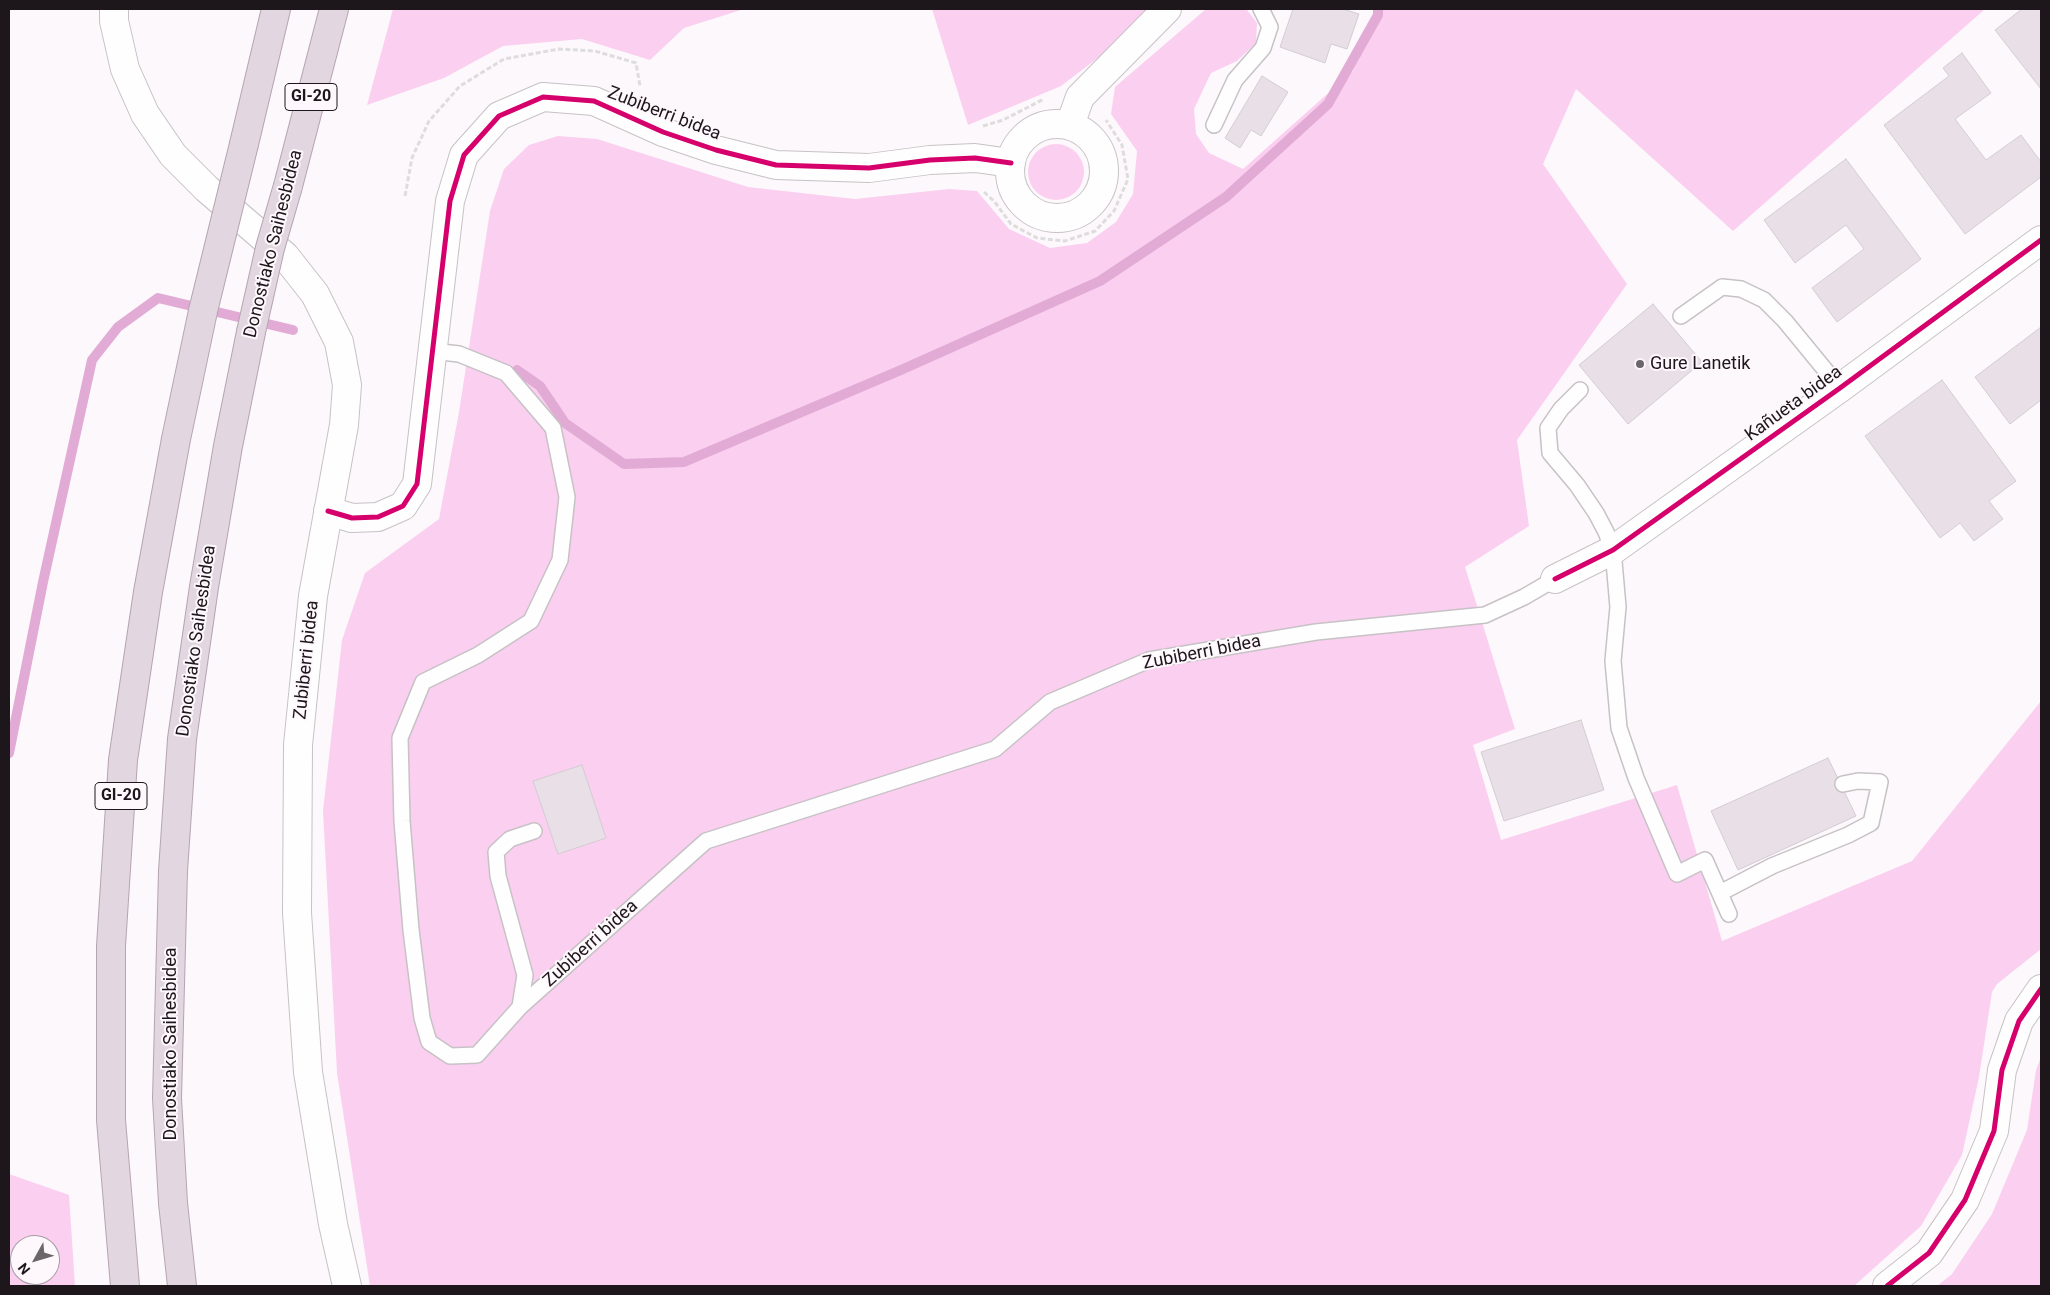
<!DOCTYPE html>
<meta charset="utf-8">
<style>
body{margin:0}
#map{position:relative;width:2050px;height:1295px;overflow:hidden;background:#fdf8fb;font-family:Roboto,sans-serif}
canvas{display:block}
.frame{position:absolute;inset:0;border:10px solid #1d171c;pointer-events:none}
.north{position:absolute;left:10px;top:1235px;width:50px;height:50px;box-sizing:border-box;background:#fef7fc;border:1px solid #a49da2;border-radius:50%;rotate:231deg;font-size:14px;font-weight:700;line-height:20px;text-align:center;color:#1d171c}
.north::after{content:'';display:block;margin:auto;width:18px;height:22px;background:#6b666a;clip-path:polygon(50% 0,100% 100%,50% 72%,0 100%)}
</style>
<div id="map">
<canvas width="2050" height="1295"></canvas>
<div class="frame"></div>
<div class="north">N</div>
</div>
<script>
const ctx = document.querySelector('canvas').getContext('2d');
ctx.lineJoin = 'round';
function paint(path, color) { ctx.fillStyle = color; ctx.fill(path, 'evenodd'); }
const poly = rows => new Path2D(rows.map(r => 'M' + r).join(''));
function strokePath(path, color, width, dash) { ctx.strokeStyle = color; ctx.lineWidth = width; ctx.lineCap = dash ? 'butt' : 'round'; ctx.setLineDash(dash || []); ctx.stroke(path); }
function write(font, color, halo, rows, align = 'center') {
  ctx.font = font + ' Roboto,sans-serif'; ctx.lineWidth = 4; ctx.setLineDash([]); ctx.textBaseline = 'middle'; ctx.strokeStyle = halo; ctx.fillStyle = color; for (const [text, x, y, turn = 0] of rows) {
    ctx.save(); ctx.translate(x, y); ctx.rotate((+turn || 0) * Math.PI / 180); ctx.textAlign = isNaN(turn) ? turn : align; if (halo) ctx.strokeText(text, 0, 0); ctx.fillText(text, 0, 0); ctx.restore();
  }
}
paint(poly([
 [393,9,744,9,684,28,650,60,582,39,503,46,444,78,367,105],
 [932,9,1152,9,1124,38,1061,86,968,125],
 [1206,9,1247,10,1257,23,1256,43,1237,61,1211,73,1194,109,1196,134,1209,153,1243,169,1353,71,1375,9,1985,9,1733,231,1576,89,1543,164,1627,284,1517,440,1529,526,1465,567,1515,729,1473,745,1501,840,1677,785,1722,941,1912,861,2041,701,2041,949,1997,984,1992,992,1979,1077,1962,1155,1921,1226,1854,1286,370,1286,337,1073,323,811,342,640,365,573,439,519,459,412,490,211,504,169,529,145,558,136,597,139,748,187,855,199,949,189,977,191,1009,229,1050,248,1087,243,1116,222,1133,194,1137,151,1111,114,1115,87],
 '1028 172a28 28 0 1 1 56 0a28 28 0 1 1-56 0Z',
 [2041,1057,2041,1286,1937,1286,1952,1274,1992,1214,2027,1130,2036,1070],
 [9,1174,69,1195,75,1286,9,1286],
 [20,1245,50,1245,50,1275,20,1275]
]), '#fbcff0');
strokePath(poly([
 [517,370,540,386,565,423,624,464,684,462,901,370,1100,281,1226,197,1328,104,1378,15,1378,9],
 [9,753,43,582,92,360,118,327,158,298,293,330]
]), '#e2abd6', 10);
const building = poly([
 [1293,9,1343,9,1359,14,1347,49,1331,44,1325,63,1280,47,1293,9],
 [2022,9,2041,9,2041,89,1995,30,2022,9],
 [1962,53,1991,93,1955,119,1986,160,2021,135,2041,162,2041,177,1965,234,1884,125,1949,76,1943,68,1962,53],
 [1262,76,1288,92,1261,136,1251,130,1240,148,1225,138,1262,76],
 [1846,159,1921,259,1837,322,1812,288,1864,249,1846,225,1795,263,1764,220,1846,159],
 [1653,304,1702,362,1628,424,1579,365,1653,304],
 [2041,327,2041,400,2010,424,1975,377,2041,327],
 [1942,380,2016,481,1989,501,2003,519,1974,541,1960,523,1940,538,1865,436,1942,380],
 [1581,720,1604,790,1504,821,1481,752,1581,720],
 [1828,758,1856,816,1738,870,1711,811,1828,758],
 [582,765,606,838,558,854,533,781,582,765]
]);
paint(building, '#e9dfe7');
strokePath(building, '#d3cdd1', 1);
const service = poly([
 [1214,125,1235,80,1263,48,1270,27,1261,9],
 [1681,316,1722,287,1741,289,1764,300,1785,321,1840,388],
 [432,351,459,354,506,373,553,428,567,497,560,560,531,621,478,655,423,682,400,738,402,821,411,930,422,1018,429,1042,450,1056,477,1055,520,1007,706,841,995,749,1050,702,1149,660,1316,632,1485,615,1524,597,1555,579],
 [1580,390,1561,409,1548,428,1550,453,1577,485,1596,513,1606,532,1613,550,1618,607,1613,661,1619,728,1636,778,1677,874,1705,860,1729,914],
 [1720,893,1772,866,1848,835,1871,823,1880,782,1858,781,1843,784],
 [520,1007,525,975,498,876,496,852,510,839,534,831]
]);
const minor = poly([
 '1010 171a47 47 0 1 1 94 0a47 47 0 1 1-94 0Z',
 [1070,125,1080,97,1167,9],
 [328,511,352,518,378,517,403,506,417,484,450,201,464,155,499,116,543,97,594,101,663,132,716,150,776,165,869,168,930,160,975,158,1011,163],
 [1555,579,1613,550,1840,388,2041,240],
 [1887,1286,1929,1253,1965,1200,1994,1131,2002,1070,2019,1021,2041,989]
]);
const secondary = poly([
 [114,9,114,21,125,69,145,114,173,155,207,189,285,256,315,294,339,342,347,385,344,425,313,596,298,745,297,913,308,1072,333,1224,347,1286]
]);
const motorway = poly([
 [244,144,276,9],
 [288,186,334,9],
 [125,1286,111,1120,111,946,123,760,148,592,176,439,203,311],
 [182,1286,173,1203,167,1098,173,871,182,739,204,587,228,446,251,332]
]);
strokePath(service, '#c7c2c5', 18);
strokePath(minor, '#c7c2c5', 30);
strokePath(secondary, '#c7c2c5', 30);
strokePath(motorway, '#b4a5b1', 30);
strokePath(poly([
 [983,126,1003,120,1044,99],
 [984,192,994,201,1011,224,1037,238,1065,241,1095,231,1114,211,1128,179,1122,145,1106,120],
 [405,196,412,158,429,121,460,86,504,59,559,49,595,51,636,63,640,86]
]), '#deddde', 3, [5, 2.5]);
strokePath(service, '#fffefe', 15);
strokePath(minor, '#fffefe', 28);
strokePath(secondary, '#fffefe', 28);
strokePath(motorway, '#e2d6e0', 28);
const motorwayBridge = poly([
 [203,311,244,144],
 [251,332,270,248,288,186]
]);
strokePath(motorwayBridge, '#b4a5b1', 30, []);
strokePath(motorwayBridge, '#e2d6e0', 28);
strokePath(poly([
 [328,511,352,518,378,517,403,506,417,484,450,201,464,155,499,116,543,97,594,101,663,132,716,150,776,165,869,168,930,160,975,158,1011,163],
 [1555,579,1613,550,1840,388,2041,240],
 [1887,1286,1929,1253,1965,1200,1994,1131,2002,1070,2019,1021,2041,989]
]), '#d6006c', 5);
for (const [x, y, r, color] of [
 [1640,364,5,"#6b666a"]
]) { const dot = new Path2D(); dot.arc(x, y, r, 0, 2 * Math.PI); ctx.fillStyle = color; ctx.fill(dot); strokePath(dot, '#fef7fc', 2); }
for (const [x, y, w] of [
 [311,97,52],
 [121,796,52]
]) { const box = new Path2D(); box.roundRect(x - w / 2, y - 13.5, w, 27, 4); ctx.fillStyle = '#fef7fc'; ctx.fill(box); strokePath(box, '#1d171c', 1); }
write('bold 16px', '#1d171c', null, [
 ["GI-20",311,97],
 ["GI-20",121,796]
]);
write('18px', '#1d171c', '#fef7fc', [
 ["Zubiberri bidea",664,114,21],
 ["Donostiako Saihesbidea",274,244,-76],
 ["Kañueta bidea",1794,404,-36],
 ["Donostiako Saihesbidea",197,641,-82],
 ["Zubiberri bidea",1202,653,-11],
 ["Zubiberri bidea",307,660,-84],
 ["Zubiberri bidea",591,944,-42],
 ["Donostiako Saihesbidea",171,1044,-90]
]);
write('18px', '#1d171c', '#fef7fc', [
 ["Gure Lanetik",1650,364]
], 'left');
</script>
